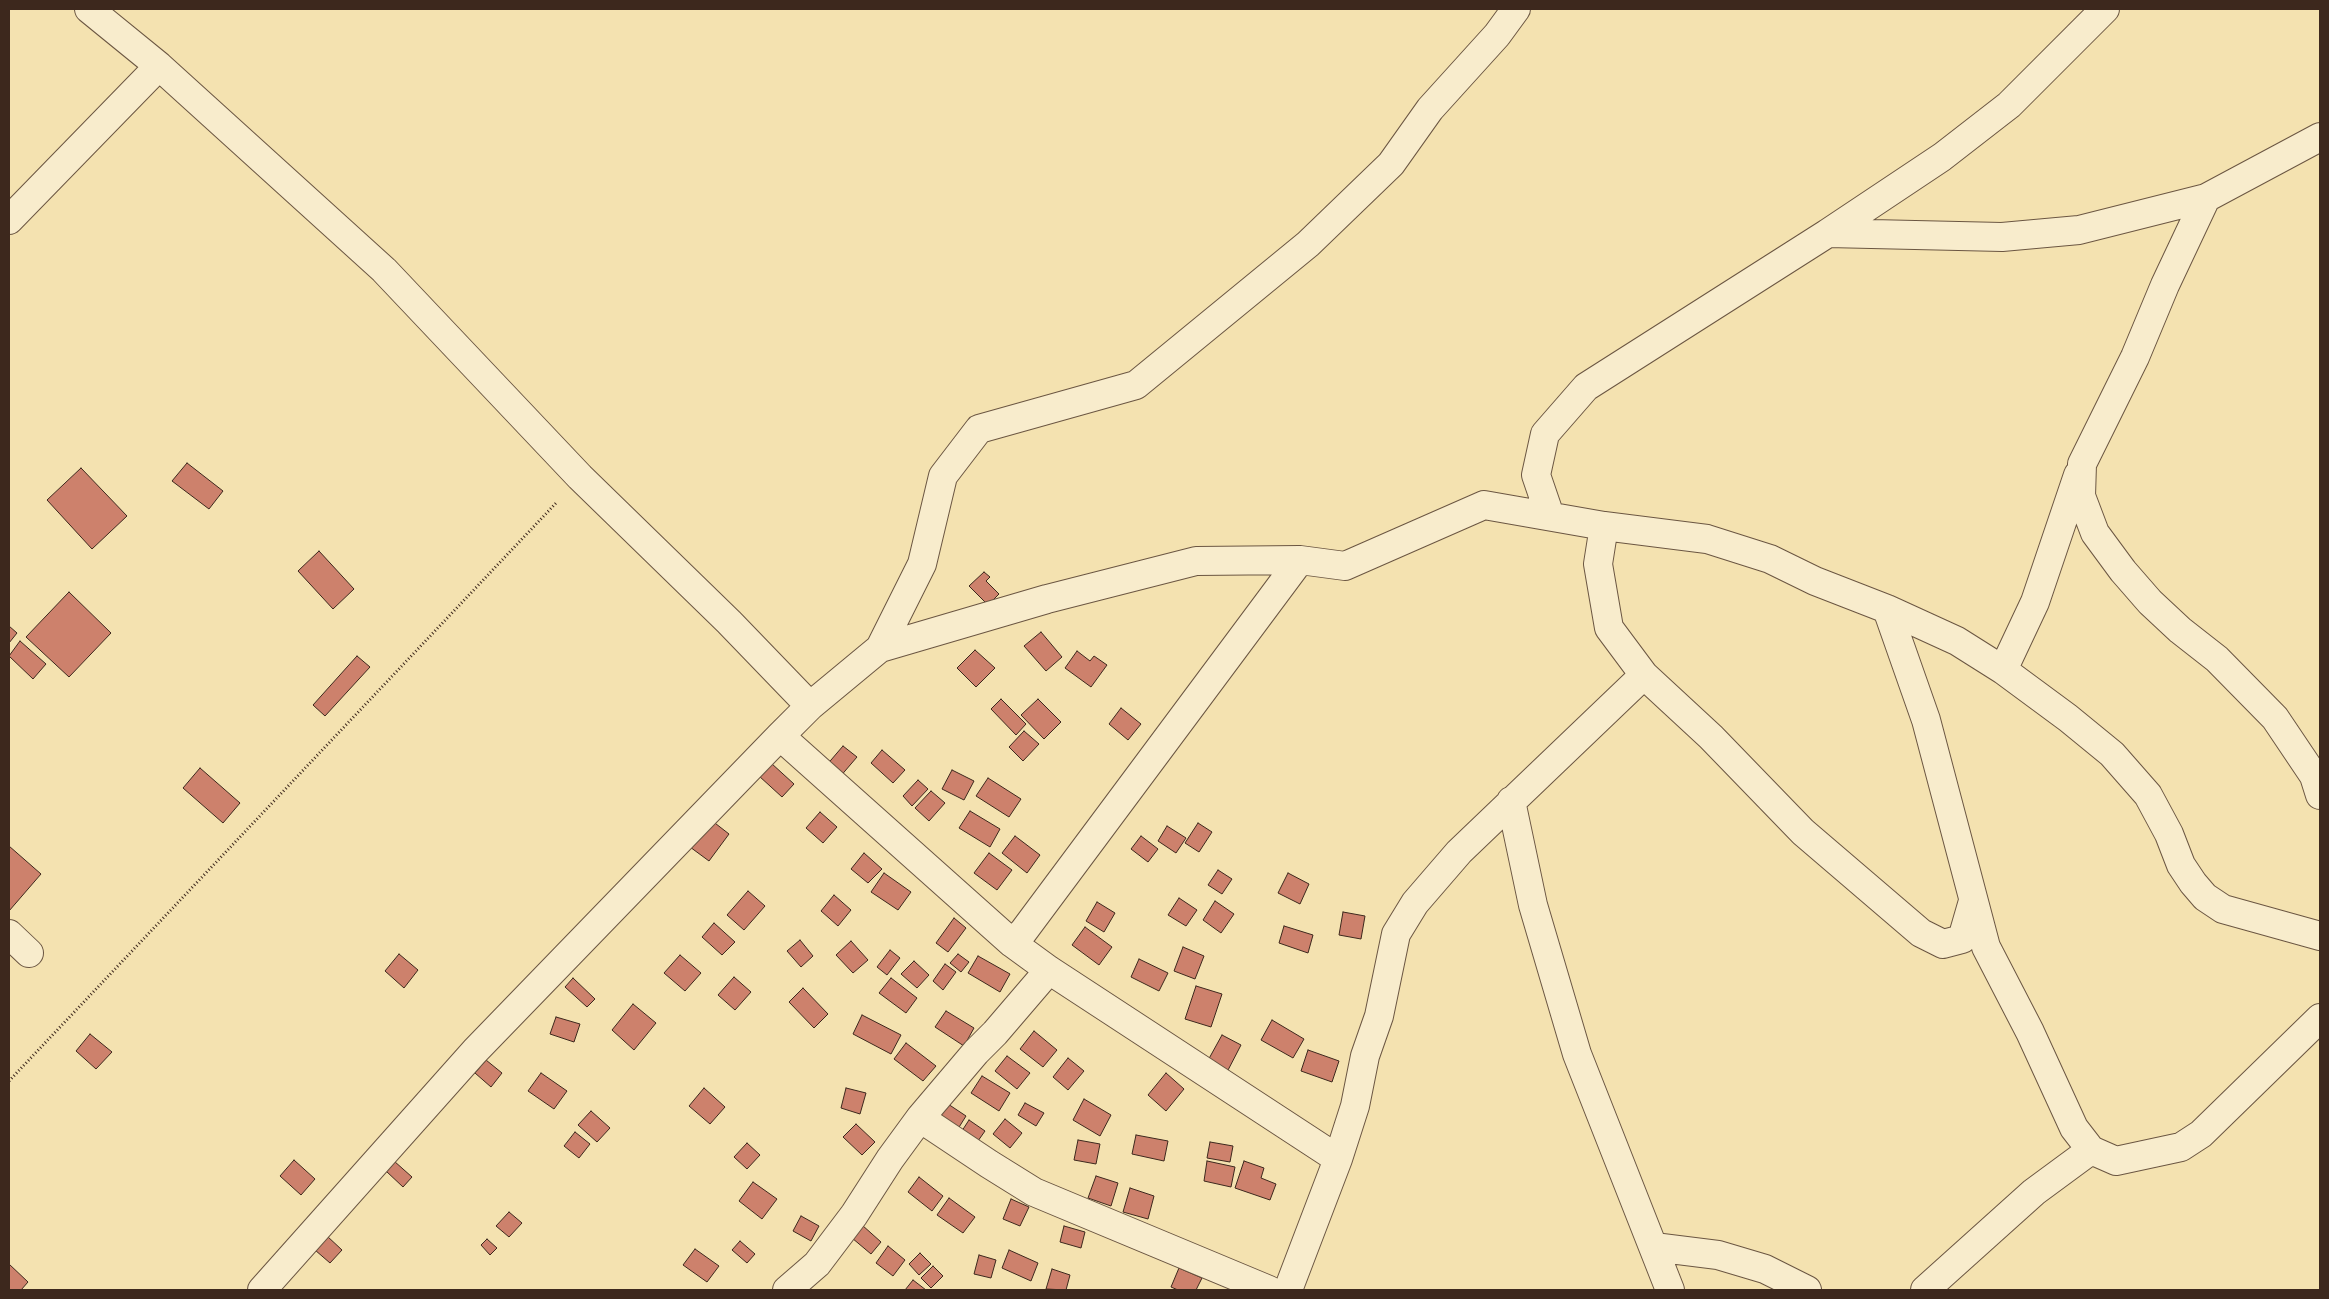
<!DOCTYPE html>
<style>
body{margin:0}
#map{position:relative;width:2329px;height:1299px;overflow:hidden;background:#f4e2b0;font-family:"Sorts Mill Goudy",serif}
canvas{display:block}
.frame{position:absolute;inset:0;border:10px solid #3d281d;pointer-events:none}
</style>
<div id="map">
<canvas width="2329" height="1299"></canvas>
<div class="frame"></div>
</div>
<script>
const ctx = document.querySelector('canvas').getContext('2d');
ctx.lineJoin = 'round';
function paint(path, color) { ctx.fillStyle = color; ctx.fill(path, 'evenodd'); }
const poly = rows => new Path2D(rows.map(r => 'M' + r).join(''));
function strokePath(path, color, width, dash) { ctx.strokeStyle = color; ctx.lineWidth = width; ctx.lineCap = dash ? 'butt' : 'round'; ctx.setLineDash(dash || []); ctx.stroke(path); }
const building = poly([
 [187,463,223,491,209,509,172,481,187,463],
 [81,468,127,516,92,549,47,500,81,468],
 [319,551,354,589,333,609,298,571,319,551],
 [984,572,990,577,986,581,999,594,988,605,969,586,984,572],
 [69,592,111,633,69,677,26,637,69,592],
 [9,626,17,633,9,643,9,626],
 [1041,632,1062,657,1046,671,1024,646,1041,632],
 [20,641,46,664,33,679,9,656,20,641],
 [975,650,995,668,976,687,957,668,975,650],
 [1077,651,1090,661,1094,656,1107,665,1091,687,1065,668,1077,651],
 [357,656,370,667,325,716,313,705,357,656],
 [1001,699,1026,724,1016,735,991,709,1001,699],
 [1038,699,1061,722,1044,739,1021,715,1038,699],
 [1121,708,1141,724,1128,740,1109,724,1121,708],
 [1024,731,1039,744,1023,761,1009,747,1024,731],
 [843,746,857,757,839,778,825,767,843,746],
 [882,750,905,770,893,783,871,763,882,750],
 [771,763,794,784,782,797,759,776,771,763],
 [200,768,240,803,223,823,183,788,200,768],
 [952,770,974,781,964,800,942,789,952,770],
 [988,778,1021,799,1009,817,976,796,988,778],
 [918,780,928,789,912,806,903,796,918,780],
 [931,791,945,803,929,821,915,808,931,791],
 [970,811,1000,829,990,847,959,828,970,811],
 [820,812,837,827,823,843,806,828,820,812],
 [711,820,729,834,709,861,690,847,711,820],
 [1198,823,1212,832,1199,852,1185,843,1198,823],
 [1167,826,1186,838,1176,853,1158,841,1167,826],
 [1015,836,1040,855,1027,873,1002,853,1015,836],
 [1141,836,1158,849,1148,862,1131,849,1141,836],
 [9,846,41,874,9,911,9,846],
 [864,853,882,869,868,883,851,869,864,853],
 [989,853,1012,870,997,890,974,873,989,853],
 [1218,870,1232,879,1222,894,1208,885,1218,870],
 [884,873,911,892,898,910,871,892,884,873],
 [1288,873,1309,884,1300,904,1278,893,1288,873],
 [748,891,765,906,744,930,727,915,748,891],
 [834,895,851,910,838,926,821,911,834,895],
 [1179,898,1197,910,1186,926,1168,915,1179,898],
 [1215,901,1234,914,1221,933,1203,920,1215,901],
 [1097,902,1115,913,1104,932,1086,921,1097,902],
 [1343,912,1365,916,1361,939,1339,935,1343,912],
 [954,918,966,928,948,952,936,943,954,918],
 [714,923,735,942,722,955,702,937,714,923],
 [1284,926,1313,935,1308,953,1279,943,1284,926],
 [1085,927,1112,947,1099,965,1072,945,1085,927],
 [800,940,813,956,801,967,787,951,800,940],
 [851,941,868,960,853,973,836,955,851,941],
 [1183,947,1204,956,1195,979,1174,971,1183,947],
 [890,950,900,958,887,975,877,967,890,950],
 [399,954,418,970,404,988,385,971,399,954],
 [958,954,969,962,961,972,950,963,958,954],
 [680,955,701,973,685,991,664,973,680,955],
 [978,956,1010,974,1000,992,968,973,978,956],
 [1139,959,1168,973,1159,991,1131,977,1139,959],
 [914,961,929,975,917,988,901,974,914,961],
 [945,964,956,972,943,990,933,981,945,964],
 [734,977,751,992,735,1010,718,995,734,977],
 [573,978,595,999,587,1007,565,987,573,978],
 [891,978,917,998,906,1013,879,993,891,978],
 [1196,986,1222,994,1211,1027,1185,1019,1196,986],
 [803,988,828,1014,814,1028,789,1002,803,988],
 [633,1004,656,1023,634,1050,612,1030,633,1004],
 [946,1011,974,1028,964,1046,935,1027,946,1011],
 [862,1015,901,1035,891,1054,853,1034,862,1015],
 [556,1017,580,1024,574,1042,550,1034,556,1017],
 [1272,1020,1304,1039,1293,1058,1261,1040,1272,1020],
 [1034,1031,1057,1050,1043,1067,1020,1049,1034,1031],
 [90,1034,112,1052,96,1069,76,1051,90,1034],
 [1222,1035,1241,1045,1226,1074,1206,1064,1222,1035],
 [906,1043,936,1066,923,1081,894,1059,906,1043],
 [1308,1050,1339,1061,1332,1082,1301,1071,1308,1050],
 [1007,1056,1030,1073,1017,1089,995,1071,1007,1056],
 [1068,1058,1084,1071,1068,1090,1053,1077,1068,1058],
 [486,1060,502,1073,491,1087,475,1073,486,1060],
 [541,1073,567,1091,554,1109,528,1091,541,1073],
 [1166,1073,1184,1089,1166,1111,1148,1095,1166,1073],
 [982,1076,1010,1093,999,1111,971,1093,982,1076],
 [704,1088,725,1107,710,1124,689,1106,704,1088],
 [846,1088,866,1093,860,1114,841,1108,846,1088],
 [1084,1099,1111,1115,1100,1136,1073,1120,1084,1099],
 [942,1100,966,1116,956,1132,931,1115,942,1100],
 [1025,1103,1044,1113,1036,1126,1018,1115,1025,1103],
 [591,1111,610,1128,597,1142,578,1125,591,1111],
 [1005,1119,1022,1133,1010,1148,993,1134,1005,1119],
 [969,1120,985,1131,973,1148,958,1137,969,1120],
 [856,1124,875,1142,862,1155,843,1137,856,1124],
 [575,1132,590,1144,579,1158,564,1146,575,1132],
 [1136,1135,1168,1141,1164,1161,1132,1154,1136,1135],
 [1078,1140,1100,1144,1096,1164,1074,1160,1078,1140],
 [1210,1142,1233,1146,1230,1162,1207,1158,1210,1142],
 [747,1143,760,1155,747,1169,734,1157,747,1143],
 [294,1160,315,1179,301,1195,280,1176,294,1160],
 [394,1161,412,1177,403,1187,386,1171,394,1161],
 [1207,1161,1235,1167,1231,1187,1204,1181,1207,1161],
 [1244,1161,1264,1168,1261,1178,1276,1184,1270,1200,1235,1188,1244,1161],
 [1096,1176,1118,1183,1111,1206,1088,1198,1096,1176],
 [919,1177,943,1196,932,1211,908,1192,919,1177],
 [753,1182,777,1199,762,1219,739,1201,753,1182],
 [1130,1188,1154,1196,1148,1219,1123,1212,1130,1188],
 [949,1198,975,1217,963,1233,937,1215,949,1198],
 [1011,1199,1029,1207,1020,1226,1003,1219,1011,1199],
 [509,1212,522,1223,509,1237,496,1226,509,1212],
 [801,1216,819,1226,811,1241,793,1231,801,1216],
 [862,1225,881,1242,871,1254,852,1238,862,1225],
 [1064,1226,1085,1232,1081,1248,1060,1242,1064,1226],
 [327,1236,342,1250,330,1263,315,1250,327,1236],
 [487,1239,497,1248,490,1255,481,1245,487,1239],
 [740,1241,755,1254,747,1263,732,1250,740,1241],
 [888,1246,905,1260,893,1276,876,1263,888,1246],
 [695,1249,719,1266,707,1282,683,1265,695,1249],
 [1009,1250,1038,1263,1031,1281,1002,1268,1009,1250],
 [920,1253,931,1264,919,1275,909,1264,920,1253],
 [979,1255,996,1260,991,1278,974,1274,979,1255],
 [9,1264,28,1282,21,1290,9,1290,9,1264],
 [933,1266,943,1276,931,1288,921,1278,933,1266],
 [1179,1268,1202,1278,1196,1290,1178,1290,1171,1287,1179,1268],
 [1052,1269,1070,1275,1066,1290,1046,1289,1052,1269],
 [913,1280,926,1290,905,1290,913,1280]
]);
paint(building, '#cd816c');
strokePath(building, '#3d281d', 1);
const minor = poly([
 [89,9,159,66,384,270,580,477,729,622,810,706],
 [2206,198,2165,285,2135,357,2082,464,2081,496,2095,533,2123,571,2150,602,2180,630,2217,659,2275,718,2314,776,2320,795],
 [9,220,159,66],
 [1828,233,1942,157,2009,105,2105,9],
 [1550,516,1536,475,1545,434,1586,387,1828,233,2002,237,2079,230,2206,198,2320,137],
 [1604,526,1598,564,1609,628,1644,675,1711,737,1803,832,1921,933,1943,944,1962,939,1973,901],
 [1887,609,1926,720,1986,947,2030,1032,2074,1128,2091,1150,2116,1161,2181,1147,2201,1134,2320,1018],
 [880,648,1047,599,1196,561,1300,560,1345,566,1484,505,1604,526,1707,539,1770,559,1815,581,1887,609,1957,641,2003,670,2068,718,2112,754,2148,795,2169,834,2181,865,2193,883,2205,897,2223,909,2320,936],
 [2003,670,2035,602,2078,475],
 [780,736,1012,943,1049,970,1338,1159],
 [1511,801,1533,905,1577,1054,1670,1290],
 [9,934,29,953],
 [1012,943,1023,932,1300,560],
 [920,1118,989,1164,1034,1192,1269,1290],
 [1654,1247,1718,1255,1765,1269,1807,1290],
 [262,1290,475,1051,780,736,810,706,880,648,922,564,943,476,979,429,1136,385,1308,244,1391,164,1430,109,1497,35,1516,9],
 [787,1290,817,1264,854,1215,890,1159,920,1118,976,1052,995,1033,1049,970],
 [1288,1290,1338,1159,1355,1106,1365,1056,1379,1016,1396,934,1415,903,1459,852,1644,675],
 [1925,1290,2034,1192,2091,1150]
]);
strokePath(minor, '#6b5642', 30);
strokePath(poly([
 [9,1081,557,502]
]), '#3d281d', 3, [1, 2.5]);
strokePath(minor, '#f8eccc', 28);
</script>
